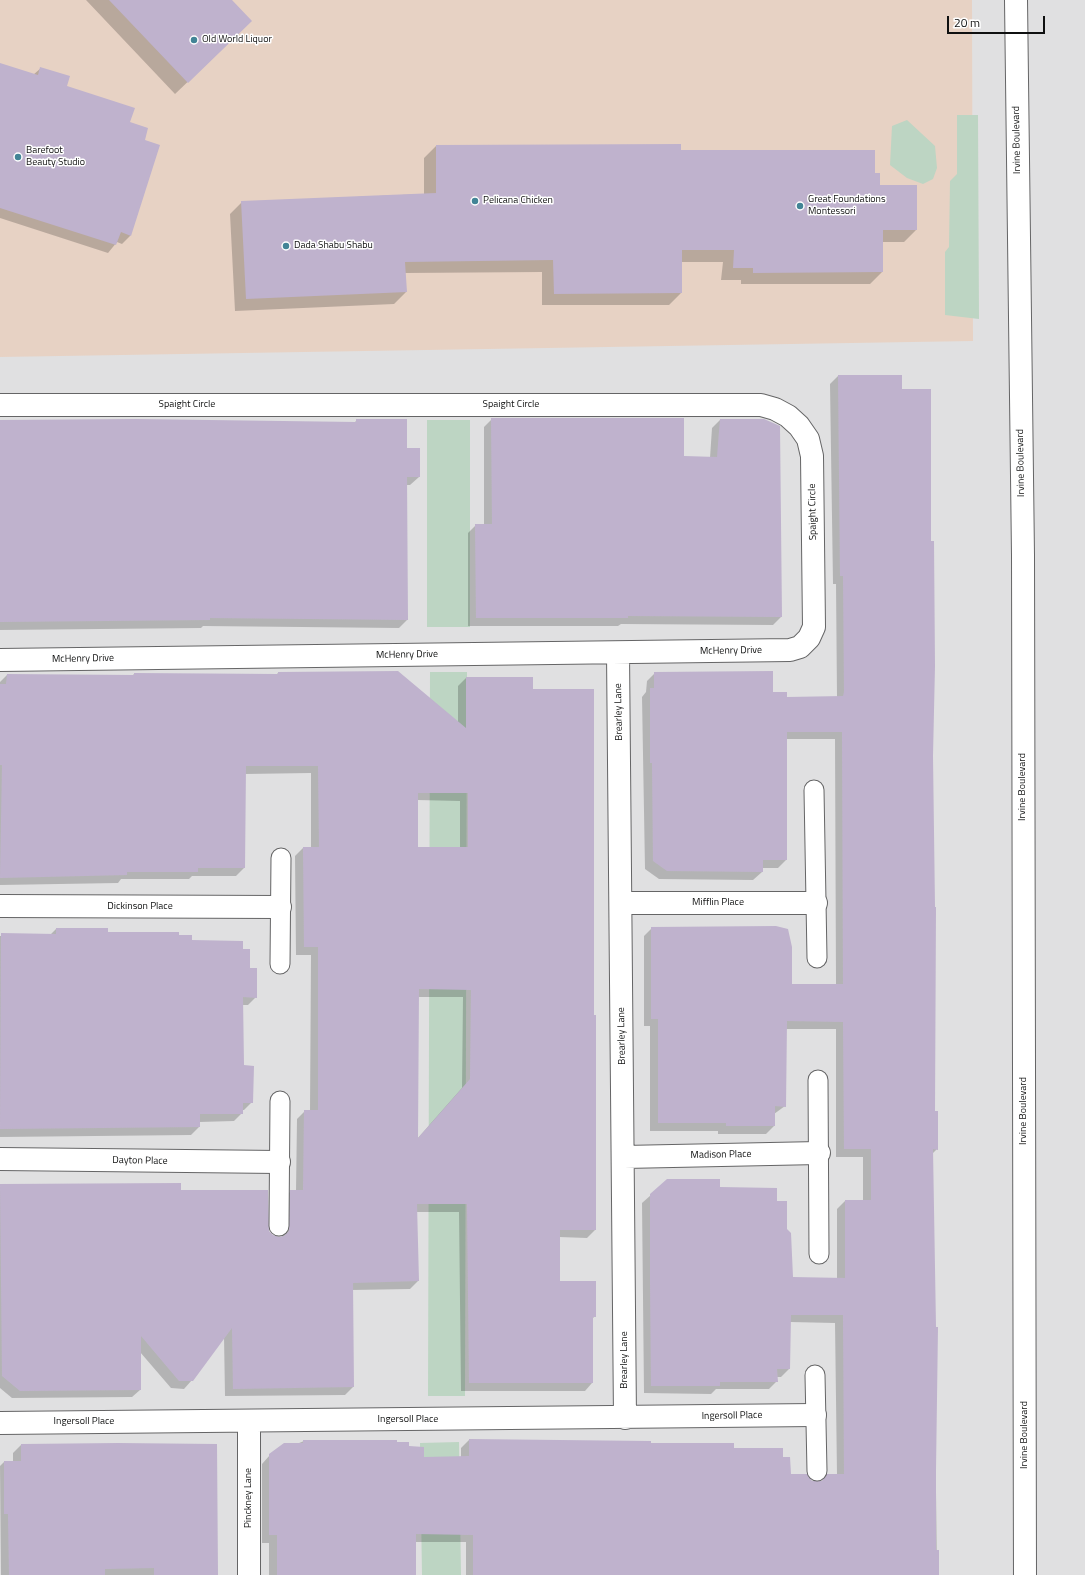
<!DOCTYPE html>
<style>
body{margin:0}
#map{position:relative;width:1085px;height:1575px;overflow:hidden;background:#e0e0e1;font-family:"Titillium Web",sans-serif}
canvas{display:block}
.scale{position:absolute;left:947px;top:16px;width:98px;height:18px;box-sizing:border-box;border:2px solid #0f1010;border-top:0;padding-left:5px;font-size:12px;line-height:14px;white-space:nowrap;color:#0f1010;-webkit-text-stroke:3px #fff;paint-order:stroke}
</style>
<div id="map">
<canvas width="1085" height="1575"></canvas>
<div class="scale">20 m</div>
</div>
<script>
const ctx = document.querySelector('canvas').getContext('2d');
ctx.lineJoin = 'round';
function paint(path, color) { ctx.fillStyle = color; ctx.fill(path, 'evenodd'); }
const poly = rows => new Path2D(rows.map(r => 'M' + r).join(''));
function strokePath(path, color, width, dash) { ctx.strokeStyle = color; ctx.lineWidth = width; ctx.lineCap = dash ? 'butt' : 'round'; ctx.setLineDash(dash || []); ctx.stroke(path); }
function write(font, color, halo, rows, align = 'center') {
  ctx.font = font + ' "Titillium Web",sans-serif'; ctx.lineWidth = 3; ctx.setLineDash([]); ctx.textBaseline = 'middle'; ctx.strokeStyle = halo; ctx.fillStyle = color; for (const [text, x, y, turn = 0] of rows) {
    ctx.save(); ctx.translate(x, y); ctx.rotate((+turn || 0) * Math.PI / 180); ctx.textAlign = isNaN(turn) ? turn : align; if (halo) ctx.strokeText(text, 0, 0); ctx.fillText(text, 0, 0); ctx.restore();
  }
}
paint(poly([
 [0,0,972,0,973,341,0,357]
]), '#e7d2c4');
paint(poly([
 [957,115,978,115,979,319,945,315,945,252,949,247,950,181,957,174],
 [907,120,935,146,937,168,933,179,923,184,907,178,890,165,892,126],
 [427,420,470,420,470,627,427,627],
 [430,672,467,672,465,1396,428,1396],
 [459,1442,461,1575,422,1575,420,1443]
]), '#bdd5c3');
paint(poly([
 [86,0,231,0,239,33,175,94],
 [0,64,33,75,41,68,66,86,129,122,144,141,130,236,122,244,117,242,108,253,0,218],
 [680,145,680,151,874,174,880,186,916,230,904,242,882,242,882,272,870,284,741,284,741,280,721,280,723,262,681,262,681,293,669,305,542,305,542,272,405,273,406,292,394,304,235,311,230,214,242,202,424,194,424,158,436,146],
 [838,376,901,390,932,756,934,1112,937,1149,932,1154,937,1575,466,1575,466,1542,415,1542,415,1575,269,1575,269,1543,262,1543,262,1464,270,1455,304,1441,396,1443,408,1446,423,1458,461,1457,461,1448,469,1440,650,1444,733,1449,782,1458,790,1475,812,1482,821,1482,828,1475,837,1475,835,1323,790,1322,789,1369,781,1377,777,1377,777,1381,769,1389,716,1389,711,1394,644,1393,642,1203,651,1195,719,1188,776,1202,786,1229,792,1278,837,1278,837,1209,845,1201,863,1201,863,1157,836,1157,836,1029,786,1029,785,1106,774,1114,774,1126,766,1134,718,1134,718,1131,650,1131,650,1026,644,1026,644,936,652,928,791,985,836,985,835,739,786,739,786,860,778,868,762,868,762,872,753,880,659,879,645,869,642,697,646,692,647,681,655,673,772,693,786,698,837,697,836,584,833,584,830,384],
 [492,419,683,457,710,458,712,428,720,420,781,617,773,625,621,624,618,626,468,626,468,533,476,525,484,525,484,427],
 [357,420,419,477,410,485,406,485,407,620,399,628,203,626,201,628,0,630,0,421,354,423],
 [398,672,458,723,458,686,466,678,532,690,593,1016,595,1230,587,1238,559,1237,559,1282,595,1316,592,1319,592,1383,585,1391,461,1391,459,1212,416,1212,418,1281,410,1289,352,1290,353,1387,345,1395,225,1396,224,1336,192,1380,184,1389,171,1388,140,1352,140,1390,132,1397,12,1398,0,1388,0,1187,3,1185,180,1191,268,1231,273,1236,282,1237,283,1199,291,1191,296,1191,297,1119,305,1111,310,1111,311,955,296,955,295,856,303,848,311,848,311,773,245,774,244,868,236,876,192,876,189,879,121,879,118,883,0,885,0,682,7,675,132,676,134,674,276,675,278,673],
 [417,800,460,801,460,848,417,848],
 [418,997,463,997,462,1088,417,1139],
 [56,929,178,936,191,941,242,950,256,997,248,1005,242,1005,243,1066,252,1102,244,1110,242,1110,242,1113,234,1121,199,1122,199,1127,191,1135,0,1137,0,936,50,935],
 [21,1445,216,1445,217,1575,1,1575,0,1466,4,1462,13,1462,13,1453]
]), '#0003');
paint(poly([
 [109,0,232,0,252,21,188,83],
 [0,63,38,75,40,67,70,76,67,86,135,108,130,122,148,128,145,140,160,145,131,236,121,232,116,245,0,208],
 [681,144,681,150,875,150,875,173,880,173,880,185,917,185,917,230,883,230,883,272,753,273,753,268,733,268,734,250,682,250,682,293,554,294,553,260,405,262,407,292,246,299,241,201,436,193,436,145],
 [838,375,902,375,902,389,931,389,931,541,934,541,935,666,933,756,935,907,936,907,935,1111,938,1111,938,1150,933,1149,936,1327,938,1327,936,1470,936,1550,939,1550,939,1575,473,1575,473,1535,416,1534,416,1575,277,1575,277,1535,269,1535,269,1454,284,1443,303,1443,303,1440,397,1440,397,1442,409,1442,409,1446,424,1447,424,1457,469,1456,469,1439,651,1441,651,1443,734,1443,734,1448,783,1448,783,1457,790,1457,791,1474,807,1474,812,1481,822,1481,827,1474,844,1474,843,1315,791,1315,790,1369,777,1369,778,1382,720,1382,720,1386,651,1386,650,1281,650,1194,667,1179,720,1179,720,1187,777,1188,777,1201,787,1201,787,1229,791,1233,793,1277,845,1278,845,1200,871,1200,871,1149,844,1149,843,1022,787,1021,786,1107,775,1106,775,1126,726,1126,726,1123,658,1123,658,1019,651,1019,651,927,776,926,788,929,792,947,792,984,843,984,842,732,787,732,787,860,763,860,763,872,667,871,653,861,652,763,650,763,650,688,654,688,654,672,773,671,773,692,787,692,787,697,843,696,844,692,843,576,840,576],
 [491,418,684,418,684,456,717,457,720,419,764,419,780,426,782,617,628,616,628,618,476,618,475,524,492,524],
 [136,419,356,422,356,419,407,419,407,448,420,448,420,477,407,477,408,620,210,618,210,620,0,622,0,420],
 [398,671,466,728,466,677,533,677,533,689,594,689,594,1015,596,1015,596,1230,560,1230,560,1281,596,1281,596,1317,593,1317,593,1383,469,1383,467,1204,417,1204,419,1281,353,1283,354,1387,233,1389,232,1328,193,1381,179,1381,141,1336,141,1390,20,1391,2,1376,0,1184,181,1183,181,1190,268,1190,269,1231,273,1235,279,1237,284,1236,289,1231,290,1190,303,1190,304,1110,318,1110,318,947,304,947,303,847,319,847,318,766,246,766,245,868,198,868,198,872,127,872,127,875,0,878,2,765,0,765,0,684,6,684,7,674,134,675,134,673,278,674,278,672],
 [418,793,468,793,468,847,418,847],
 [419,989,471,990,470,1079,418,1138],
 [56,928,108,928,108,932,179,932,179,935,192,935,192,940,243,941,243,949,250,949,250,968,257,968,257,998,243,997,244,1065,254,1066,253,1103,243,1103,243,1114,200,1114,200,1127,0,1129,1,933,56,934],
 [118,1443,217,1444,218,1575,154,1575,154,1568,105,1569,105,1575,9,1575,8,1514,4,1514,4,1461,21,1461,21,1444]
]), '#bfb2cd');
const service = poly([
 [814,790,817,958],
 [280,964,281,858],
 [818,1080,819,1254],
 [279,1226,280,1101],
 [815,1375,817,1471]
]);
const minor = poly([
 [0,405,761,405,775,409,788,416,799,426,808,439,812,456,814,627,809,638,800,647,790,650,0,660],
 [618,653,625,1418],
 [621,903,816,903],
 [0,906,280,907],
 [624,1157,819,1153],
 [0,1159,279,1162],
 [249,1421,249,1575],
 [0,1423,815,1415]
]);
const primary = poly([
 [1016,0,1023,555,1025,1575]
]);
strokePath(service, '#656566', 21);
strokePath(minor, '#656566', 24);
strokePath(primary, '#656566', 24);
strokePath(service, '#fff', 19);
strokePath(minor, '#fff', 22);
strokePath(primary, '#fff', 22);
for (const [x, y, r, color] of [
 [194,40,4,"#428496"],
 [18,157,4,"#428496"],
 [475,201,4,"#428496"],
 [800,206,4,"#428496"],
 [286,246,4,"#428496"]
]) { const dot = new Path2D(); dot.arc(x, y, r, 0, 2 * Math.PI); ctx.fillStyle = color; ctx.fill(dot); strokePath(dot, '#fff', 1.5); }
write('10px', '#0f1010', '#fff', [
 ["Old World Liquor",202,40],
 ["Barefoot",26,151],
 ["Beauty Studio",26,163],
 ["Great Foundations",808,200],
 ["Montessori",808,212],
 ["Pelicana Chicken",483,201],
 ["Dada Shabu Shabu",294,246]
], 'left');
write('10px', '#0f1010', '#fff', [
 ["Irvine Boulevard",1017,140,-91],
 ["Spaight Circle",187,405],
 ["Spaight Circle",511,405],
 ["Irvine Boulevard",1021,463,-91],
 ["Spaight Circle",813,512,-91],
 ["McHenry Drive",731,651,-1],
 ["McHenry Drive",407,655,-1],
 ["McHenry Drive",83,659,-1],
 ["Brearley Lane",619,712,-91],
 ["Irvine Boulevard",1023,787,-90],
 ["Mifflin Place",718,903],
 ["Dickinson Place",140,907],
 ["Brearley Lane",622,1036,-91],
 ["Irvine Boulevard",1024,1111,-90],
 ["Madison Place",721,1155,-1],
 ["Dayton Place",140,1161,1],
 ["Brearley Lane",625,1360,-90],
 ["Ingersoll Place",732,1416,-1],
 ["Ingersoll Place",408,1420],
 ["Ingersoll Place",84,1422],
 ["Irvine Boulevard",1025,1435,-90],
 ["Pinckney Lane",249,1498,-90]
]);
</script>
